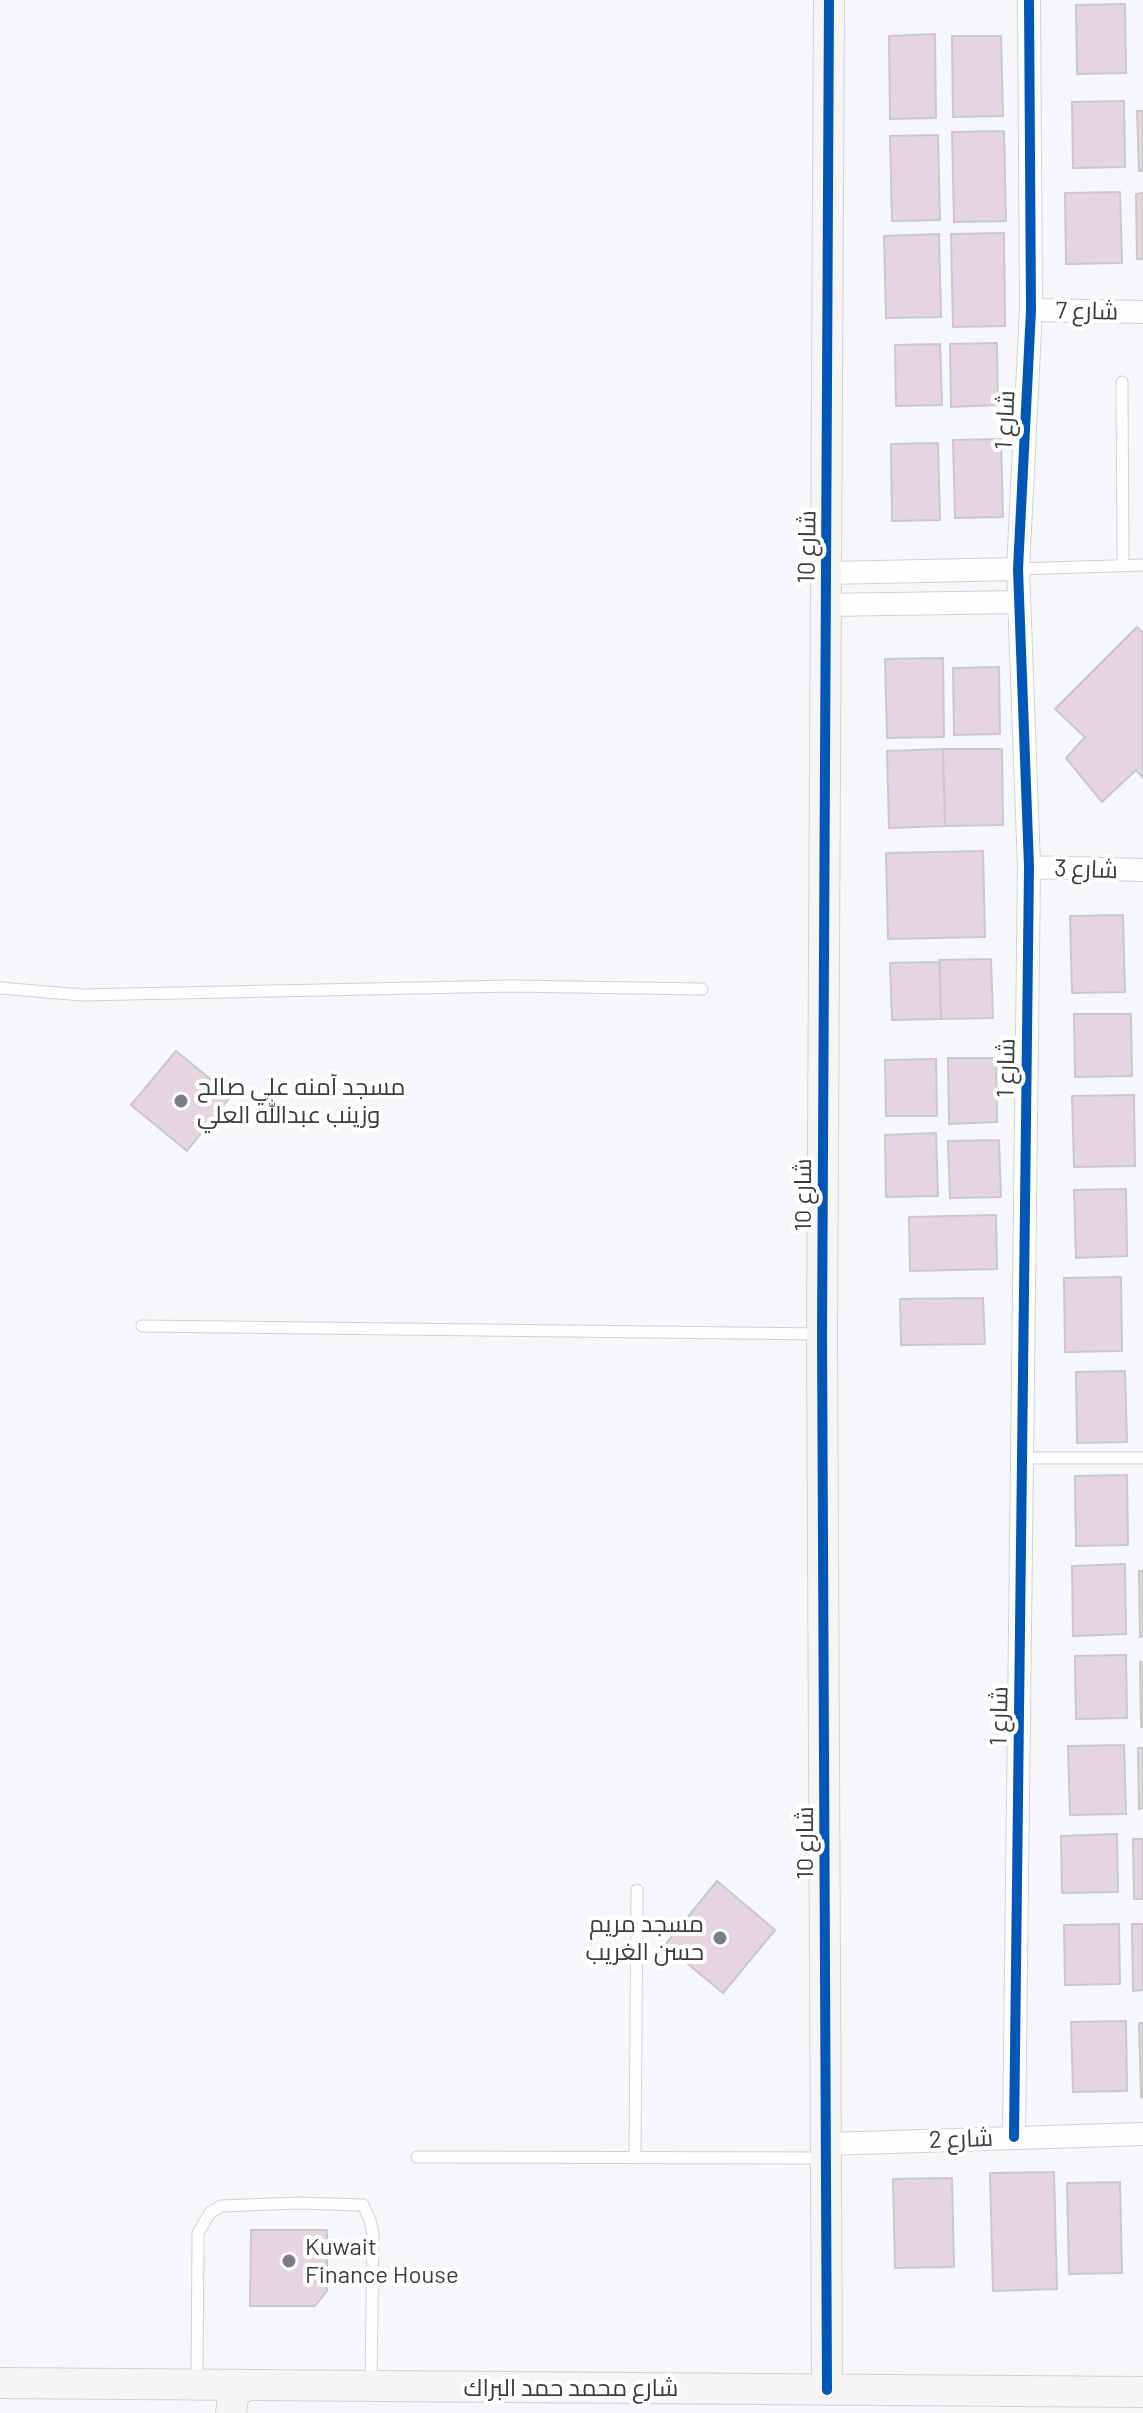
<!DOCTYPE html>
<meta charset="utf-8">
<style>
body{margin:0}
canvas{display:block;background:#f5f7fa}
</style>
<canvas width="1143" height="2413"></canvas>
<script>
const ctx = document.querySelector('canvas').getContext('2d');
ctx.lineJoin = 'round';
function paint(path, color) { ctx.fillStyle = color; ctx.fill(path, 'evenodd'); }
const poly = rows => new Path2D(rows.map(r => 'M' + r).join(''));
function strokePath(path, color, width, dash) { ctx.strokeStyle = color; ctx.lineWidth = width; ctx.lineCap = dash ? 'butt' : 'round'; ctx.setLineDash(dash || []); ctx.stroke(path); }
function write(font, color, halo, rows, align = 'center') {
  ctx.font = font + ' Barlow,Cairo,sans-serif'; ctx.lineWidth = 8; ctx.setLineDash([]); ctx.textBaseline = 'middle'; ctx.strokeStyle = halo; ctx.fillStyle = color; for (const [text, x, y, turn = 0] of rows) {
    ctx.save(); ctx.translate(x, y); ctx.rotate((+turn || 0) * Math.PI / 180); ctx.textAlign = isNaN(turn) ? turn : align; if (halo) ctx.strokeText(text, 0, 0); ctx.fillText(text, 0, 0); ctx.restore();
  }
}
const building = poly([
 [1125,4,1126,73,1077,74,1076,5,1125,4],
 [935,34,936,118,890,119,889,36,935,34],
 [952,36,1001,36,1003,116,953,117,952,36],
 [1124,101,1125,167,1073,168,1072,102,1124,101],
 [1137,111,1143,111,1143,171,1139,171,1137,111],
 [1004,131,1006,221,954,222,952,132,1004,131],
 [938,135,940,220,892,221,890,136,938,135],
 [1120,192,1122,263,1066,264,1065,193,1120,192],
 [1143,193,1143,259,1137,259,1136,194,1143,193],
 [1004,233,1005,326,953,327,951,234,1004,233],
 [939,234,941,317,886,318,884,236,939,234],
 [997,343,998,405,951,407,950,344,997,343],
 [940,344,942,405,896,406,895,345,940,344],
 [1001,439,1003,517,955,518,953,440,1001,439],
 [938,443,940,520,892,521,891,444,938,443],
 [1137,627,1143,633,1143,778,1136,770,1102,802,1066,758,1085,737,1055,709,1137,627],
 [943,658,944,737,887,738,885,659,943,658],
 [999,667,1000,734,954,735,953,668,999,667],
 [943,749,1002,749,1003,825,945,826,943,749],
 [943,749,945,826,889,828,887,751,943,749],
 [983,851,985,937,888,939,886,853,983,851],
 [1123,915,1125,992,1072,993,1070,916,1123,915],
 [991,959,993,1018,941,1019,939,960,991,959],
 [940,962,941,1019,892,1020,890,963,940,962],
 [1074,1014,1131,1014,1132,1076,1075,1077,1074,1014],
 [176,1051,231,1096,187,1151,131,1105,176,1051],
 [948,1058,996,1058,997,1122,949,1124,948,1058],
 [936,1059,937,1116,886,1116,885,1060,936,1059],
 [1134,1095,1135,1166,1074,1167,1072,1096,1134,1095],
 [936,1133,938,1196,886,1197,885,1135,936,1133],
 [999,1140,1001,1197,950,1198,948,1141,999,1140],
 [1126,1189,1127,1256,1076,1258,1074,1190,1126,1189],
 [996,1215,997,1269,910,1271,909,1217,996,1215],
 [1121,1277,1122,1351,1065,1352,1064,1278,1121,1277],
 [983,1298,985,1344,901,1345,900,1299,983,1298],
 [1125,1371,1127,1442,1077,1443,1076,1372,1125,1371],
 [1127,1475,1128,1545,1076,1546,1075,1476,1127,1475],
 [1125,1564,1126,1634,1073,1636,1072,1566,1125,1564],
 [1139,1571,1143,1571,1143,1636,1140,1637,1139,1571],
 [1126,1655,1127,1718,1076,1719,1075,1656,1126,1655],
 [1140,1662,1143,1662,1143,1727,1141,1727,1140,1662],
 [1124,1745,1126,1814,1070,1815,1068,1746,1124,1745],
 [1138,1748,1143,1748,1143,1808,1139,1809,1138,1748],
 [1117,1834,1118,1892,1062,1893,1061,1836,1117,1834],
 [1133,1839,1143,1839,1143,1899,1134,1899,1133,1839],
 [717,1881,775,1930,723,1993,665,1945,717,1881],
 [1119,1924,1120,1984,1065,1985,1064,1925,1119,1924],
 [1132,1924,1143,1924,1143,1990,1133,1991,1132,1924],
 [1126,2021,1127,2091,1073,2092,1071,2022,1126,2021],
 [1139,2023,1143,2023,1143,2097,1141,2097,1139,2023],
 [1054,2172,1057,2289,993,2291,990,2173,1054,2172],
 [952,2178,954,2267,895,2268,893,2179,952,2178],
 [1120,2182,1122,2273,1069,2274,1067,2183,1120,2182],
 [251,2230,327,2230,327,2291,315,2306,250,2306,251,2230]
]);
paint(building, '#e6d5de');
strokePath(building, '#c9c9cb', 2);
const lane = poly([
 [1122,382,1123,565],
 [1018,569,1143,565],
 [0,988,82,995,511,986,702,989],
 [142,1326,822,1334],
 [1022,1458,1143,1458],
 [417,2157,822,2158],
 [635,2157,637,1890],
 [197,2384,198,2233,210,2213,221,2206,298,2203,363,2205,370,2220,373,2234,371,2384]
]);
const street = poly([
 [1031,310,1143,312],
 [828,573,1018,569],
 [826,605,1018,602],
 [1029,867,1143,870],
 [1014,2137,1029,867,1018,569,1031,310,1029,0],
 [827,2144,1143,2134]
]);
const secondary = poly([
 [0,2383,1143,2392],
 [827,2390,822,1334,829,0],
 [231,2413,234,2392,248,2385]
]);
strokePath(lane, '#d1d2d5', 13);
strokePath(street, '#d1d2d5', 24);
strokePath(secondary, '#d1d2d5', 32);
strokePath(lane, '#fefefe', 11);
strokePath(street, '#fefefe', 22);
strokePath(secondary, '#f7f4f5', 30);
strokePath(poly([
 [1014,2137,1029,867,1018,569,1031,310,1029,0],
 [827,2390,822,1334,829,0]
]), '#0057b8', 10);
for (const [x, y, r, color] of [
 [181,1101,8,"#7b7d80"],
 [720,1938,8,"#7b7d80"],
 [289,2261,8,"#7b7d80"]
]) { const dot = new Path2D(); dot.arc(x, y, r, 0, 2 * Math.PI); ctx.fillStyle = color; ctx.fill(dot); strokePath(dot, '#fff', 3); }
write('24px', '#3a3c3e', '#fff', [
 ["شارع 7",1087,311,1],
 ["شارع 1",1005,420,-87],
 ["شارع 10",807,547,-89],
 ["شارع 3",1086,869,2],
 ["شارع 1",1006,1068,-89],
 ["شارع 10",803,1195,-90],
 ["شارع 1",999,1716,-89],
 ["شارع 10",805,1843,-90],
 ["شارع 2",961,2139,-2],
 ["شارع محمد حمد البراك",571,2388]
]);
write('24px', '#3a3c3e', '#fff', [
 ["مسجد آمنه علي صالح",197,1087],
 ["وزينب عبدالله العلي",197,1115],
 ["مسجد مريم",704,1924,"right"],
 ["حسن الغريب",704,1952,"right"],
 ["Kuwait",305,2247],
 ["Finance House",305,2275]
], 'left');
</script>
